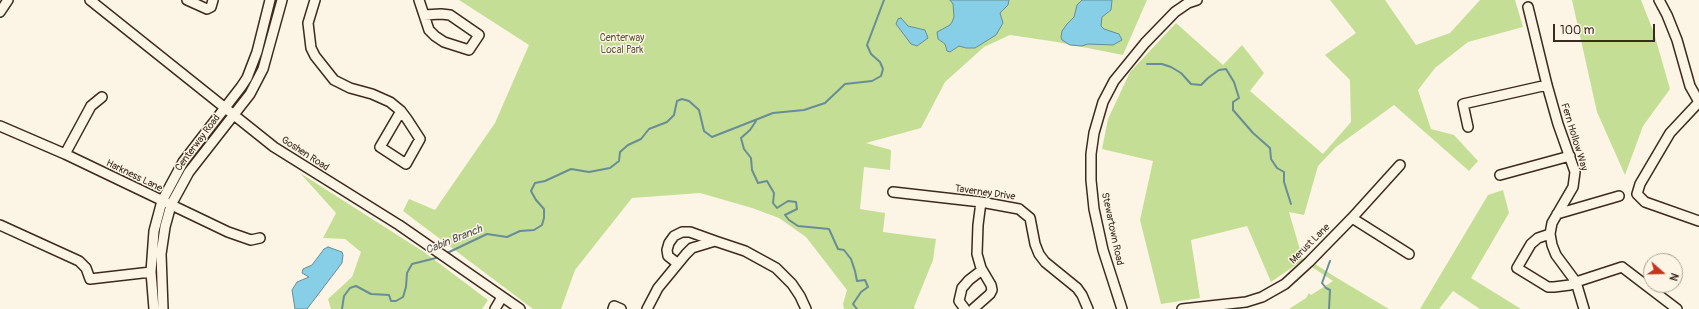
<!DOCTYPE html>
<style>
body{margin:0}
#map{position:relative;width:1699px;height:309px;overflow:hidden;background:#fcf5e5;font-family:Pangolin,sans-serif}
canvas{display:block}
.north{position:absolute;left:1643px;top:253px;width:40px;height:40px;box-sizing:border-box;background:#fcf5e5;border:1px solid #afa495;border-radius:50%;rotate:110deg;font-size:11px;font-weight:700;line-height:16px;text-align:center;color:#3b2a1e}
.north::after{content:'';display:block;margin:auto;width:14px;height:18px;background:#c8321e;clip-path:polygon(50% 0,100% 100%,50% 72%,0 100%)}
.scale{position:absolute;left:1553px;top:24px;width:102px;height:18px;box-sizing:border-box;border:2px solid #3b2a1e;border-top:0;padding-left:5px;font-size:12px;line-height:14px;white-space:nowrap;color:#3b2a1e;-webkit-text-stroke:3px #fcf5e5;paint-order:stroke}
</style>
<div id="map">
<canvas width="1699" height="309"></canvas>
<div class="north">N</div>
<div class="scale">100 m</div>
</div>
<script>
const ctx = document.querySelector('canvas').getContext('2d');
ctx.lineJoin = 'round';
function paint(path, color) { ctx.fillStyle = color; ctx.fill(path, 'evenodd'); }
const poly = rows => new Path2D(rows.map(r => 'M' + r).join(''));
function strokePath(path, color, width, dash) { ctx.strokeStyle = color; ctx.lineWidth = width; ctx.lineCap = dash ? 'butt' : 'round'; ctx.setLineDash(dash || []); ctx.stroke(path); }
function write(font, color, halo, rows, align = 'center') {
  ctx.font = font + ' Pangolin,sans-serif'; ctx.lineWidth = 3; ctx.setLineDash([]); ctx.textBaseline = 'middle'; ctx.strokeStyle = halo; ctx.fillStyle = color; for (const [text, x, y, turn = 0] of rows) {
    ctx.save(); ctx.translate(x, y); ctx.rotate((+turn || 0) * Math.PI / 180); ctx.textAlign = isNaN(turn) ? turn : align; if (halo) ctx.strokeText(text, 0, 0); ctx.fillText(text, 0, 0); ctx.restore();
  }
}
paint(poly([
 [459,0,1147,0,1123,55,1057,42,1010,35,984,47,945,82,921,128,866,143,891,150,890,170,864,167,860,209,885,213,883,232,936,239,933,260,914,307,915,309,844,309,843,304,847,290,806,237,779,218,752,208,700,193,632,198,575,270,561,309,533,309,403,211,409,199,435,210,495,123,529,45],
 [1330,0,1385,0,1416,45,1450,33,1480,0,1515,0,1523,27,1468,42,1435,68,1418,90,1431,129,1454,135,1478,161,1469,171,1394,105,1336,147,1318,166,1304,215,1289,212,1303,260,1271,282,1247,226,1191,240,1200,298,1161,304,1140,220,1153,161,1102,149,1108,119,1130,72,1176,23,1223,65,1242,45,1264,73,1250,91,1323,154,1351,122,1350,80,1325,55,1356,33],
 [1572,0,1641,0,1654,33,1670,89,1643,126,1625,175,1597,112],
 [300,173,424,252,488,300,482,309,331,309,328,299,352,277,361,252,345,239,323,238,336,213],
 [1503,190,1509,213,1471,278,1521,309,1480,309,1453,291,1439,309,1420,309,1488,195],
 [1315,264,1337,278,1389,309,1289,309,1306,298,1309,293,1311,295,1333,281,1312,267]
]), '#c5de95');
const water = poly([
 [950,0,1009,0,1008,5,1000,13,1003,23,996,35,975,48,966,48,959,46,950,52,947,51,945,44,938,39,937,32,950,25,952,22,954,17,953,4,950,0],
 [1082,0,1112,0,1111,10,1102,17,1101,26,1104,29,1119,34,1122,40,1113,45,1088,44,1082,46,1070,45,1062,40,1061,37,1062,31,1067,24,1074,17,1077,5,1082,0],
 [901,18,908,26,925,30,928,38,917,46,911,44,896,24,898,19,901,18],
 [328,247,342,252,343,255,342,263,307,309,295,309,292,290,297,282,309,277,302,273,303,269,312,265,324,249,328,247]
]);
paint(water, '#86cfe6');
strokePath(water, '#688d96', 1);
strokePath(poly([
 [1147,64,1162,64,1171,67,1181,73,1191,84,1201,85,1208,78,1219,70,1226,69,1234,82,1239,98,1233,102,1233,110,1253,133,1270,148,1271,159,1277,168,1284,172,1284,182,1291,204],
 [756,121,750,130,741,138,744,149,751,158,752,170,758,183,767,181,774,193,773,203,777,208,788,201,796,202,797,209,785,215,789,220,798,226,829,229,838,249,844,250,851,259,855,271,857,281,865,280,868,287,861,292,853,304,857,309],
 [445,254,487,234,507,237,520,231,534,230,542,225,544,218,544,209,536,200,531,191,535,183,545,181,571,169,589,172,610,168,619,161,620,152,628,145,641,139,649,129,667,122,674,115,677,101,682,99,689,101,699,110,704,131,712,137,773,113,804,110,825,103,845,84,872,81,881,76,883,69,880,62,871,54,867,45,884,0],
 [342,309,344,296,350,288,356,286,371,294,389,295,391,301,396,301,403,297,406,287,407,273,412,264,440,257],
 [1329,309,1330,290,1326,288,1322,283,1330,261]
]), '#688d96', 2);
const minor = poly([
 [90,0,274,147,399,225,520,309],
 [187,0,207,9,211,7,213,0],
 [315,0,308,23,311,48,315,56,334,80,350,88,372,94,390,102,401,111,407,119,420,139,406,164,380,147,401,111],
 [419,0,429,30,435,36,444,42,469,50,479,35,450,15,441,14,424,15],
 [1659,0,1667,15,1677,40,1690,86,1699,102],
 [1528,7,1547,85,1558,124,1575,172,1573,187,1552,223,1550,234,1552,245,1556,255,1576,282,1584,309],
 [0,12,8,0],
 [1699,102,1670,133,1640,184,1637,194,1645,202,1699,221],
 [0,126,65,154,228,232,251,240,260,238],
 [1468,127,1463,104,1547,85],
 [65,154,91,106,102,97],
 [1500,175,1570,156],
 [893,192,981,202,1019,209,1030,218,1035,244,1039,254,1045,262,1077,288,1082,295,1088,309],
 [1557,214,1619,196],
 [1352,218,1409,254],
 [0,225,79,261,86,268,90,279,151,272],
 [1550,234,1538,238,1531,244,1517,268,1548,287,1554,287,1570,285,1576,282,1622,267,1677,309],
 [677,263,668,256,667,250,669,243,674,236,682,232,690,232,715,241],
 [154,309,151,272,154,231,162,201,183,162,241,87,247,78,257,52,270,0],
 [163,309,161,254,165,227,171,205,189,172,250,94,263,69,282,0],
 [495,309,502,297],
 [613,309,614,306,621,309],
 [647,309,658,288,686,254,692,248,715,241,745,251,776,268,792,284,800,296,806,309],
 [965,309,959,301,962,288,969,280,982,270],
 [973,309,990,294,992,290,991,285,981,268,977,254,978,225,981,202],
 [1122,309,1103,250,1094,209,1091,180,1091,154,1094,133,1103,102,1114,81,1145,43,1175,12,1188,3,1197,0],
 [1182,309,1246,302,1262,297,1285,284,1309,262,1352,218,1400,165]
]);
strokePath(minor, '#3b2a1e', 12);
strokePath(minor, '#fcf5e5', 9);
write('10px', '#5e573c', '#fcf5e5', [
 ["Centerway",622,38],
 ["Local Park",622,50]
]);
write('10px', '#3b2a1e', '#fcf5e5', [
 ["Fern Hollow Way",1574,137,73],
 ["Centerway Road",198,143,-53],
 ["Goshen Road",305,154,33],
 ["Harkness Lane",134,176,26],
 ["Taverney Drive",985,193,8],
 ["Stewartown Road",1112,229,78],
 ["Merust Lane",1310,244,-45]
]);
write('italic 11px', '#4e5350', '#fcf5e5', [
 ["Cabin Branch",454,240,-22]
]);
</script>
